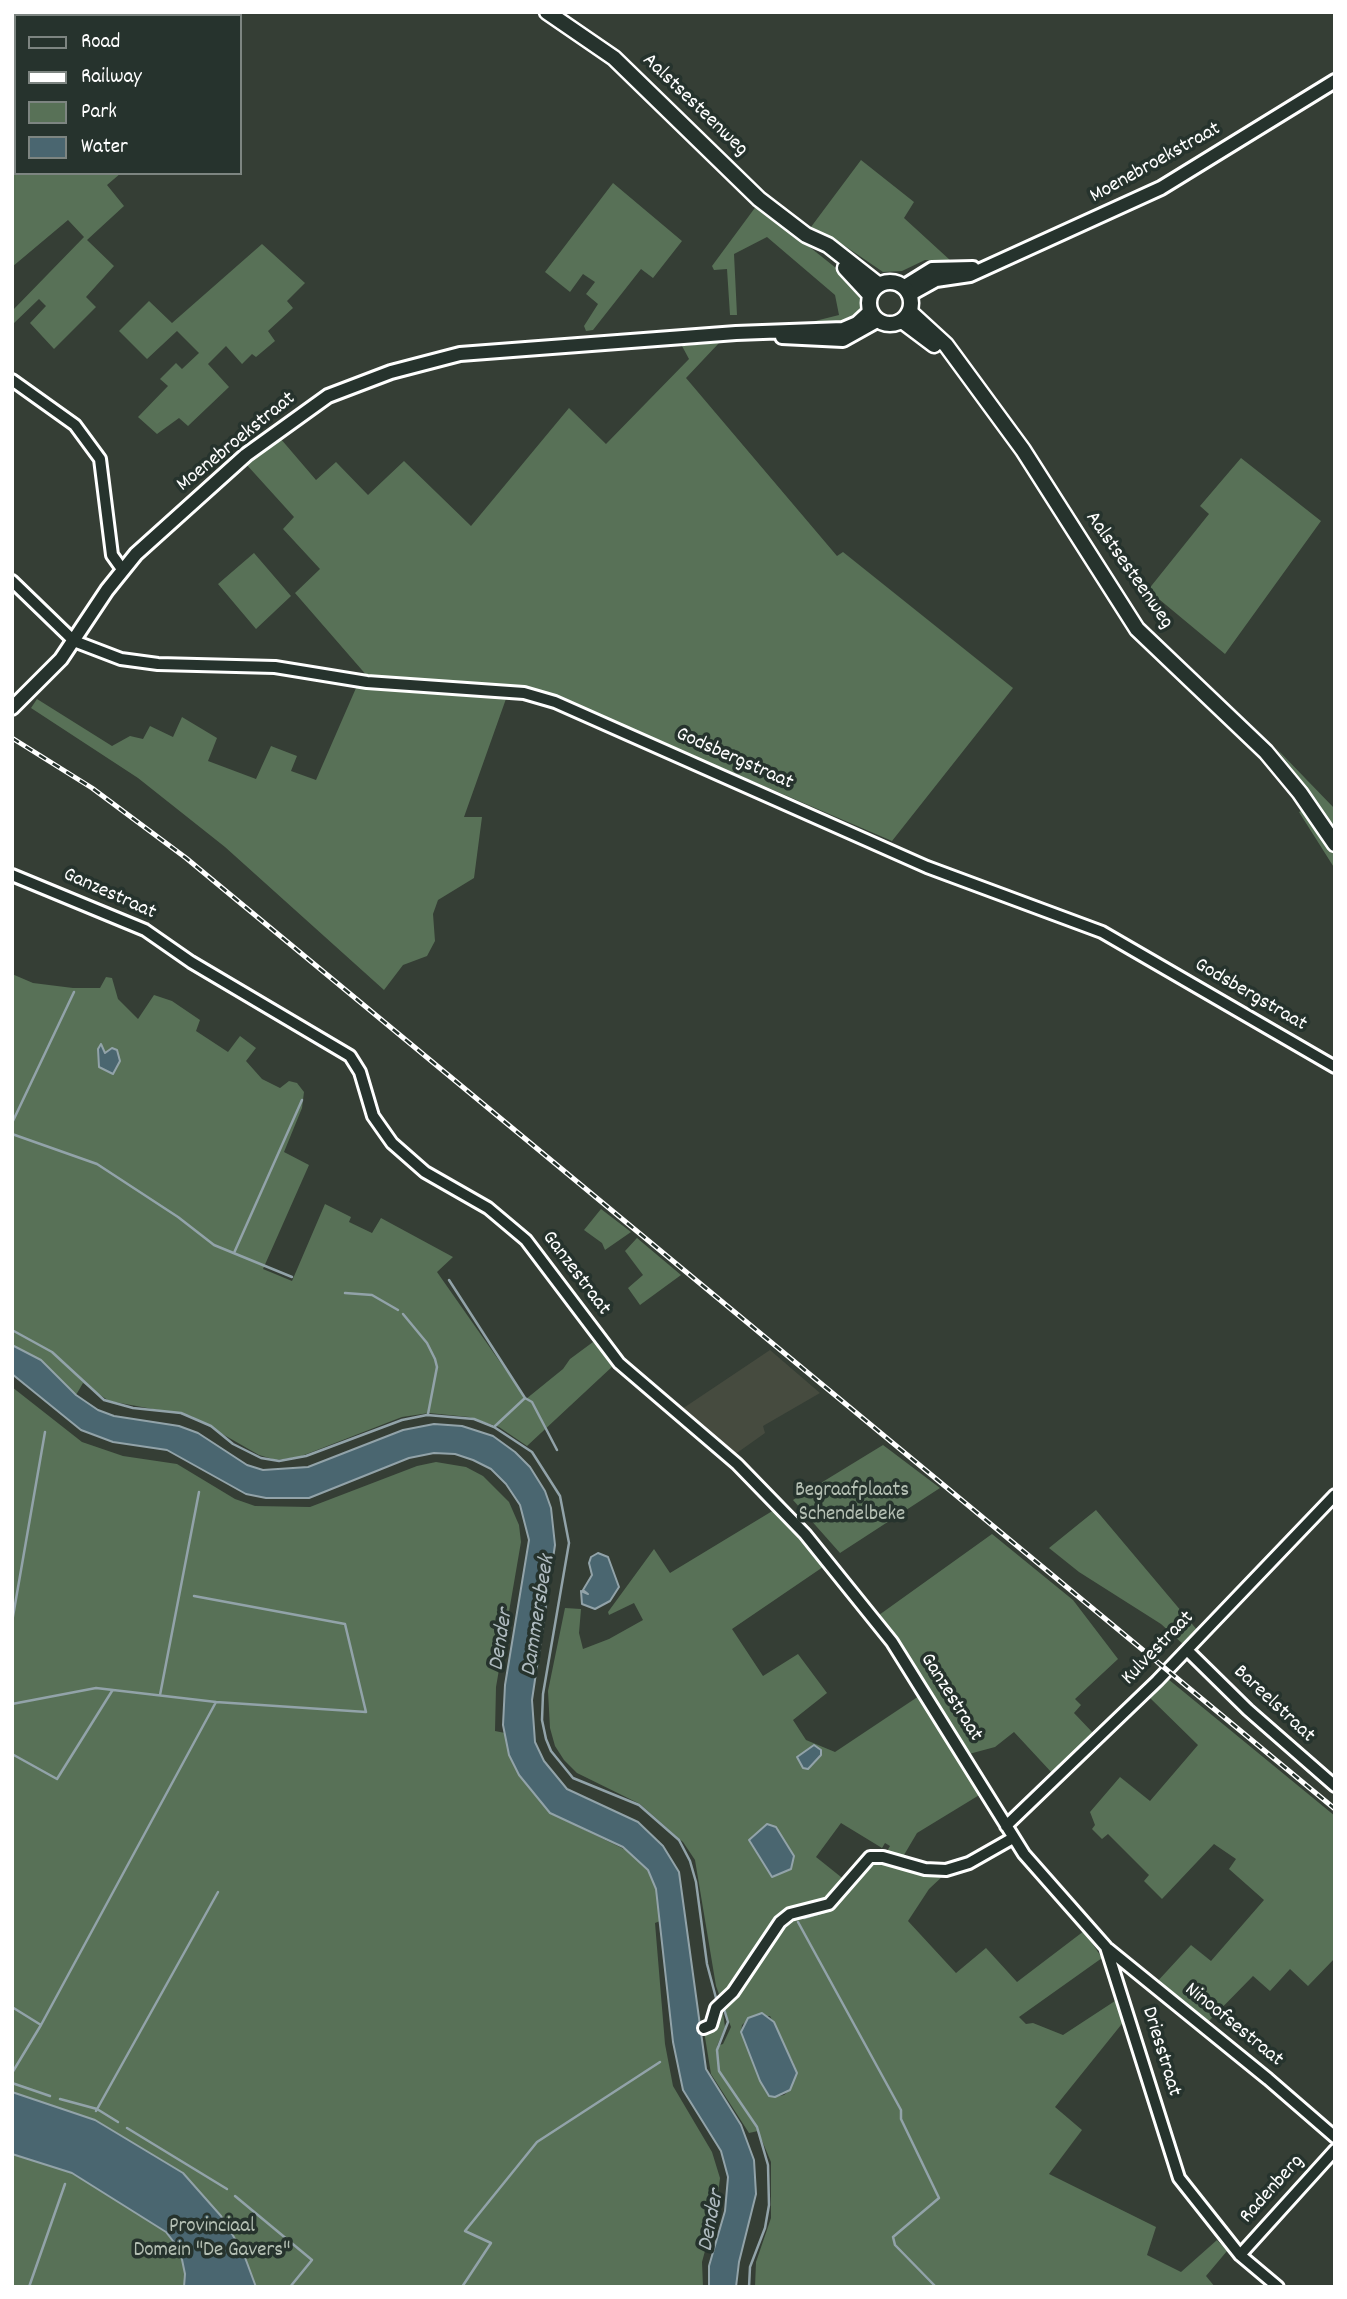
<!DOCTYPE html>
<style>
body{margin:0}
#map{position:relative;width:1347px;height:2299px;overflow:hidden;background:#353e35;font-family:Dekko,sans-serif}
canvas{display:block}
.frame{position:absolute;inset:0;border:14px solid #fff;pointer-events:none}
.legend{position:absolute;left:14px;top:14px;width:228px;height:161px;box-sizing:border-box;background:#26332d;border:2px solid #7d8581;margin:0;padding:9px 12px;list-style:none;font-size:21px;color:#fff}
.legend li{display:flex;align-items:center;gap:14px;height:35px}
.legend b{width:35px;border:2px solid #7d8581}
</style>
<div id="map">
<canvas width="1347" height="2299"></canvas>
<div class="frame"></div>
<ul class="legend">
<li><b style="height:9px;background:#26332d"></b>Road</li>
<li><b style="height:9px;background:#fff"></b>Railway</li>
<li><b style="height:19px;background:#587157"></b>Park</li>
<li><b style="height:19px;background:#4a6670"></b>Water</li>
</ul>
</div>
<script>
const ctx = document.querySelector('canvas').getContext('2d');
ctx.lineJoin = 'round';
function paint(path, color) { ctx.fillStyle = color; ctx.fill(path, 'evenodd'); }
const poly = rows => new Path2D(rows.map(r => 'M' + r).join(''));
function strokePath(path, color, width, dash) { ctx.strokeStyle = color; ctx.lineWidth = width; ctx.lineCap = dash ? 'butt' : 'round'; ctx.setLineDash(dash || []); ctx.stroke(path); }
function write(font, color, halo, rows, align = 'center') {
  ctx.font = font + ' Dekko,sans-serif'; ctx.lineWidth = 7; ctx.setLineDash([]); ctx.textBaseline = 'middle'; ctx.strokeStyle = halo; ctx.fillStyle = color; for (const [text, x, y, turn = 0] of rows) {
    ctx.save(); ctx.translate(x, y); ctx.rotate((+turn || 0) * Math.PI / 180); ctx.textAlign = isNaN(turn) ? turn : align; if (halo) ctx.strokeText(text, 0, 0); ctx.fillText(text, 0, 0); ctx.restore();
  }
}
paint(poly([
 [770,1350,820,1393,763,1426,765,1433,734,1455,682,1409]
]), '#464b3f');
paint(poly([
 [12,31,16,35,16,173,121,173,107,185,124,206,87,240,114,266,86,297,96,307,54,349,30,323,46,306,39,299,12,325,12,311,84,237,68,220,12,267],
 [861,160,914,202,904,218,951,261,925,260,902,271,883,272,845,246,811,227],
 [613,183,682,241,653,278,641,269,593,330,586,331,584,326,598,304,586,294,595,282,583,274,570,292,545,272],
 [757,205,856,284,864,298,860,314,852,321,826,326,815,323,815,321,839,315,835,295,767,237,734,254,737,315,730,315,727,269,714,270,712,266],
 [262,244,305,283,287,301,293,308,268,331,275,341,256,357,252,354,242,364,226,346,208,364,229,387,188,426,179,418,157,434,138,417,168,386,160,379,176,363,182,369,199,353,177,331,147,359,119,331,149,301,172,323],
 [719,343,686,378,837,556,843,552,1013,688,892,841,559,698,519,688,368,677,295,593,320,569,283,529,294,517,246,464,280,438,316,480,336,462,368,495,404,461,471,526,569,408,606,444,689,359,682,346],
 [1241,458,1321,521,1225,654,1148,590,1209,514,1200,506],
 [254,553,291,596,256,629,218,584],
 [356,688,507,696,464,817,482,817,474,878,438,900,433,914,435,941,427,956,403,965,384,990,225,847,138,778,31,708,37,699,112,746,130,736,143,739,150,726,173,737,182,717,217,738,208,761,256,779,271,746,297,756,291,771,316,780],
 [1276,748,1334,808,1335,830,1300,779],
 [1308,807,1335,851,1335,869,1299,812],
 [12,974,33,983,73,988,100,988,106,977,112,978,118,999,138,1019,154,995,172,1001,200,1020,196,1031,228,1052,240,1036,256,1048,246,1061,262,1079,280,1088,289,1081,297,1083,304,1092,302,1108,284,1152,309,1165,263,1269,292,1281,325,1204,351,1217,349,1222,372,1233,381,1218,453,1257,437,1272,526,1399,563,1369,570,1359,593,1342,614,1365,527,1446,499,1427,469,1417,429,1413,402,1417,299,1457,276,1460,259,1455,191,1416,109,1401,83,1383,76,1395,41,1360,12,1345],
 [601,1209,631,1232,605,1250,602,1243,584,1230],
 [637,1238,681,1275,640,1305,628,1288,643,1275,625,1251],
 [12,1387,82,1442,123,1456,177,1464,235,1499,255,1506,310,1507,417,1466,436,1462,466,1467,483,1476,509,1502,519,1525,521,1542,496,1687,495,1731,505,1733,509,1755,519,1775,550,1813,634,1854,648,1870,656,1889,660,1921,655,1923,665,2044,673,2086,712,2152,720,2178,716,2210,702,2262,703,2287,12,2287],
 [883,1445,940,1488,840,1553,793,1500],
 [774,1510,823,1567,732,1629,763,1676,798,1654,827,1693,793,1720,806,1740,835,1752,919,1696,981,1794,917,1833,901,1860,886,1853,890,1846,885,1843,882,1848,841,1823,816,1857,846,1881,829,1909,838,1903,865,1866,876,1860,945,1874,929,1889,908,1921,956,1973,986,1948,1017,1982,1084,1931,1102,1958,1019,2017,1026,2024,1033,2023,1063,2035,1118,1999,1125,2020,1055,2107,1082,2130,1049,2174,1156,2227,1147,2255,1181,2272,1217,2240,1227,2251,1206,2276,1215,2287,755,2287,756,2262,771,2218,771,2162,758,2131,749,2133,711,2074,704,2031,723,2013,725,2027,717,2046,723,2044,731,2027,716,1986,695,1860,683,1842,640,1804,577,1773,564,1760,555,1746,550,1728,548,1691,565,1608,581,1609,579,1633,583,1649,609,1639,643,1620,634,1603,609,1615,608,1612,654,1549,670,1573],
 [752,2016,770,2016,794,2064,790,2090,784,2095,775,2097,760,2081,741,2032,742,2025],
 [1096,1510,1198,1631,1184,1645,1161,1624,1079,1572,1049,1548],
 [992,1534,1073,1600,1118,1659,1075,1699,1081,1705,1074,1713,1094,1734,1053,1774,1014,1732,995,1747,969,1754,879,1615],
 [1168,1679,1335,1816,1335,1958,1308,1986,1290,1969,1270,1991,1253,1976,1205,2025,1155,1984,1191,1945,1211,1961,1264,1900,1229,1869,1236,1859,1214,1844,1162,1899,1144,1881,1149,1875,1108,1834,1102,1839,1092,1829,1095,1825,1090,1812,1120,1777,1150,1801,1198,1745,1149,1697]
]), '#587157');
const water = poly([
 [101,1044,105,1053,112,1048,117,1050,120,1061,113,1074,99,1067,98,1049,101,1044],
 [12,1345,41,1360,76,1395,98,1410,114,1416,179,1426,198,1433,247,1465,263,1470,308,1467,403,1430,434,1424,462,1426,493,1436,515,1452,530,1467,545,1491,551,1508,555,1545,532,1700,535,1742,544,1761,567,1789,638,1822,663,1846,679,1872,706,2069,741,2125,754,2160,756,2194,739,2262,736,2287,709,2287,709,2266,725,2211,728,2177,721,2151,683,2090,673,2042,656,1889,648,1870,623,1847,550,1813,519,1775,509,1755,503,1725,505,1685,529,1540,520,1505,506,1484,491,1469,473,1460,455,1454,434,1453,409,1458,309,1498,266,1498,246,1494,167,1450,113,1442,81,1430,12,1374,12,1345],
 [598,1553,608,1557,619,1587,610,1601,595,1609,582,1604,581,1591,588,1594,583,1590,592,1575,589,1563,591,1557,598,1553],
 [814,1745,821,1750,821,1755,808,1769,803,1768,797,1757,814,1745],
 [767,1824,776,1827,794,1856,791,1869,772,1877,749,1840,767,1824],
 [762,2013,774,2022,797,2073,790,2090,775,2097,769,2096,760,2081,741,2032,748,2018,762,2013],
 [12,2092,95,2120,183,2173,221,2216,243,2252,256,2287,184,2287,185,2274,180,2250,166,2232,72,2173,12,2154,12,2092]
]);
paint(water, '#4a6670');
strokePath(water, '#92a3a9', 2);
strokePath(poly([
 [12,1123,74,992],
 [12,1134,97,1164,178,1217,214,1245,292,1277],
 [234,1253,302,1100],
 [449,1280,525,1398,494,1427],
 [345,1293,372,1295,398,1310],
 [403,1314,427,1343,435,1359,437,1367,428,1414],
 [12,1330,52,1352,104,1400,133,1408,181,1413,211,1426,233,1444,261,1458,279,1461,306,1456,402,1420,427,1415,474,1419,494,1427,532,1452,560,1496,569,1543,543,1694,542,1720,546,1739,551,1751,573,1778,639,1805,679,1840,690,1861,696,1882,707,1964,716,1998],
 [525,1398,532,1402,557,1450],
 [194,1596,345,1624,366,1712,216,1702],
 [12,1622,45,1432],
 [160,1695,199,1492],
 [12,1704,96,1688,216,1702,41,2025],
 [12,1754,57,1779,112,1691],
 [881,1862,925,1875],
 [848,1892,856,1881],
 [804,1918,824,1912,842,1898],
 [798,1922,901,2110,901,2119,939,2198,893,2237,895,2245,936,2287],
 [12,2007,41,2025,12,2073],
 [724,2009,728,2022,717,2050,719,2071,757,2127,768,2165,769,2205,765,2228,750,2267,749,2287],
 [12,2083,50,2096],
 [60,2099,97,2109,118,2122],
 [96,2111,218,1892],
 [127,2128,227,2189],
 [235,2196,312,2260,290,2287],
 [29,2287,65,2184],
 [462,2287,491,2243,465,2231,537,2142,660,2062]
]), '#92a3a9', 2.5);
const minor = poly([
 [12,380,75,425,100,459,112,555,122,569],
 [12,581,74,641,121,659,158,664,275,667,367,682,524,693,555,702,927,867,1102,932,1335,1067],
 [12,875,145,930,191,962,350,1056,360,1072,373,1116,392,1143,425,1172,488,1208,526,1240,619,1363,737,1464,805,1534,892,1642,1024,1854,1106,1947,1179,2178,1240,2255,1278,2287],
 [1187,1650,1248,1710,1335,1786],
 [1006,1826,1157,1681,1335,1495],
 [1108,1949,1268,2079,1335,2137],
 [704,2028,711,2025,716,2008,733,1992,780,1922,790,1914,829,1904,870,1857,883,1857,925,1869,946,1870,969,1863,1013,1838],
 [1240,2255,1335,2150]
]);
const tertiary = poly([
 [903,287,932,269,973,268],
 [909,295,936,280,970,275,1161,188,1335,81],
 [782,337,843,340,877,321],
 [12,708,61,659,107,590,136,554,246,455,328,396,391,372,460,354,736,333,843,329,857,323,870,311]
]);
const secondary = poly([
 [547,12,614,58,759,199,806,235,828,245,879,285],
 [845,268,870,295],
 '869 303a21 21 0 1 1 42 0a21 21 0 1 1-42 0Z',
 [910,312,946,345,1023,450,1137,629,1266,752,1300,793,1335,844],
 [902,321,934,345]
]);
strokePath(minor, '#fff', 16);
strokePath(tertiary, '#fff', 18);
strokePath(secondary, '#fff', 19);
strokePath(minor, '#26332d', 10);
strokePath(tertiary, '#26332d', 12);
strokePath(secondary, '#26332d', 14);
const rail = poly([
 [12,738,92,788,186,858,1335,1809]
]);
strokePath(rail, '#fff', 5);
strokePath(rail, '#26332d', 2.5, [8]);
write('21px', '#fff', '#26332d', [
 ["Aalstsesteenweg",694,106,44],
 ["Moenebroekstraat",1156,164,-29],
 ["Moenebroekstraat",237,443,-39],
 ["Aalstsesteenweg",1128,571,55],
 ["Godsbergstraat",734,760,24],
 ["Ganzestraat",109,895,24],
 ["Godsbergstraat",1250,996,30],
 ["Ganzestraat",575,1274,53],
 ["Kulvestraat",1159,1649,-46],
 ["Ganzestraat",950,1698,58],
 ["Bareelstraat",1273,1705,43],
 ["Ninoofsestraat",1233,2026,39],
 ["Driesstraat",1160,2052,73],
 ["Radenberg",1273,2190,-48]
]);
write('21px', '#b4bfb3', '#26332d', [
 ["Begraafplaats",852,1492],
 ["Schendelbeke",852,1516],
 ["Provinciaal",212,2228],
 ["Domein \"De Gavers\"",212,2252]
]);
write('italic 23px', '#aebabf', '#26332d', [
 ["Dammersbeek",540,1616,-81],
 ["Dender",503,1640,-81],
 ["Dender",713,2221,-79]
]);
</script>
